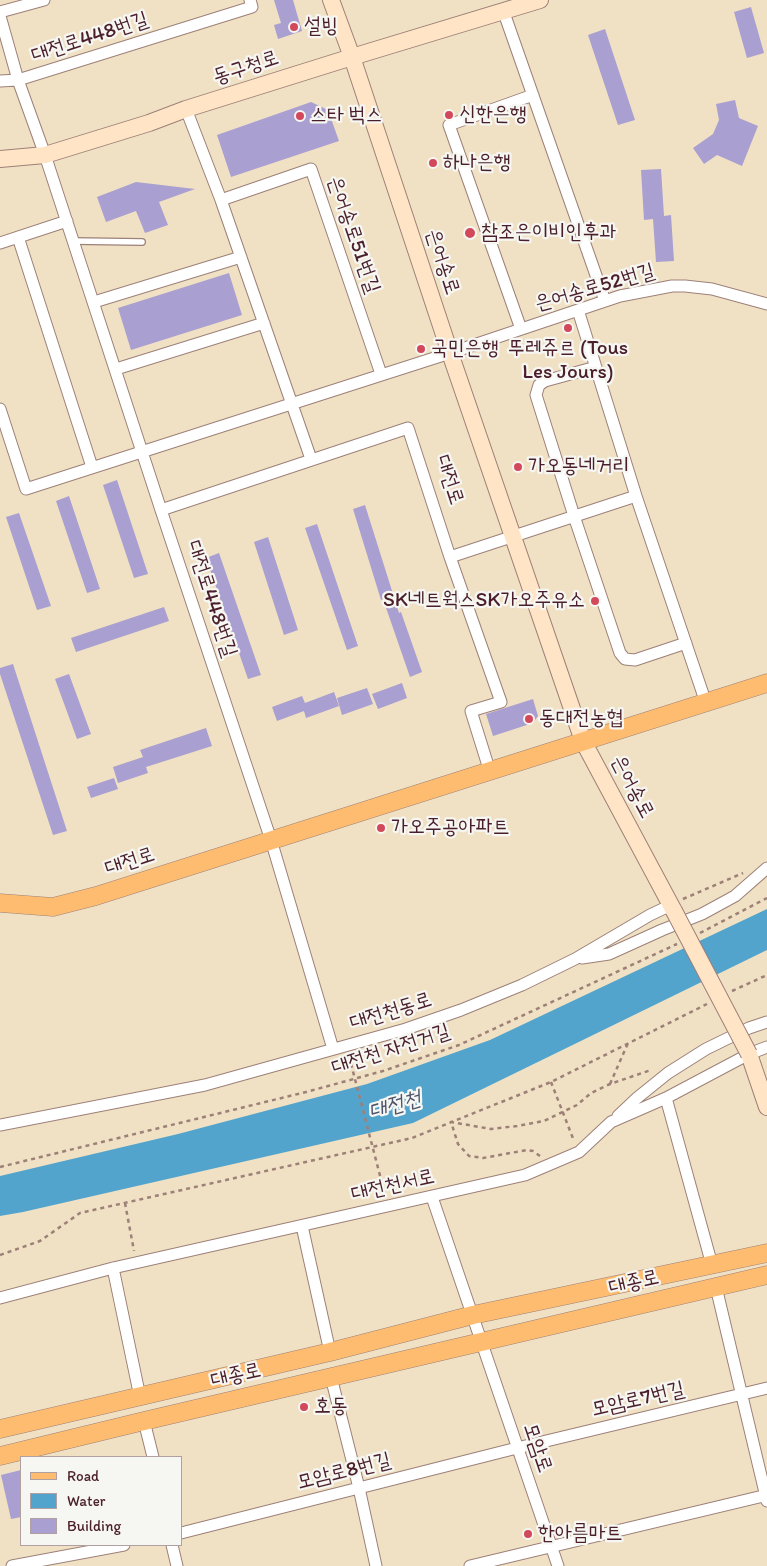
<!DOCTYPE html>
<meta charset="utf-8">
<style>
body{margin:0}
#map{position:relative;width:767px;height:1566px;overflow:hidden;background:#f0e1c4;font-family:Itim,sans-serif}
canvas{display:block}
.legend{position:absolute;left:20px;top:1456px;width:162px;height:90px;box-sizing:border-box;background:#f6f6f2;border:1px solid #b1a0a2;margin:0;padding:6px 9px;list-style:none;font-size:15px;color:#4a1f2b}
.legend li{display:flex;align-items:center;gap:10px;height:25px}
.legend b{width:25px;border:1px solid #b1a0a2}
</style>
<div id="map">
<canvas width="767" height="1566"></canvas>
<ul class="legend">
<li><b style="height:6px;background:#febc70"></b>Road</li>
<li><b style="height:14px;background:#52a4cd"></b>Water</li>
<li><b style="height:14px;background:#a99fd1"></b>Building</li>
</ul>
</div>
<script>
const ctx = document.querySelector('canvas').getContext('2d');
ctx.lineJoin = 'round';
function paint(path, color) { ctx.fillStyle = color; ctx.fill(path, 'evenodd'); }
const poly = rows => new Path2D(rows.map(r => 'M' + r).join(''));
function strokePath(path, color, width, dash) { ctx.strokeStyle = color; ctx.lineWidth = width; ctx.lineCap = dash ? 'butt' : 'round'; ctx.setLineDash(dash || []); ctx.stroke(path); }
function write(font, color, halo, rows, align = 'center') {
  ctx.font = font + ' Itim,"Poor Story",sans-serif'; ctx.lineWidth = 4.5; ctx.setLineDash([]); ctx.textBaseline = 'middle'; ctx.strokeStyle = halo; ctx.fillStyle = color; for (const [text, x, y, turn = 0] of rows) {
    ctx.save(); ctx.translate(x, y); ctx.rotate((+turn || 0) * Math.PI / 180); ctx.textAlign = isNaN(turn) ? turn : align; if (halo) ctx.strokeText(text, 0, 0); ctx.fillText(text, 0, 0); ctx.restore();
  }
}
paint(poly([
 [767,909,767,950,413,1123,23,1212,0,1216,0,1176,178,1134,367,1084,490,1040]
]), '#52a4cd');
paint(poly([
 [274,0,293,0,302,31,278,39,274,25,281,23],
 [751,7,764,53,747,58,734,12],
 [605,29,635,120,618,125,588,35],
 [735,100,739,118,758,126,742,166,717,155,704,164,693,148,713,134,719,120,716,104],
 [311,102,328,110,339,141,231,177,217,135],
 [661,169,664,216,671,215,674,261,656,262,653,219,644,220,641,170],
 [136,182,195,189,159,202,168,225,145,233,136,211,106,222,97,197],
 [229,273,242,315,131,350,118,308],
 [117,480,148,574,134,578,103,485],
 [69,496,100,589,87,593,56,501],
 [365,505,399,613,401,612,422,672,410,677,383,599,381,600,353,509],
 [19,513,51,606,37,610,6,517],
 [317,524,358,646,347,650,305,528],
 [268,537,298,630,284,635,254,542],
 [219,553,261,675,248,679,206,558],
 [164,607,169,621,76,652,71,638],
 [13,664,67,831,53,835,0,674,0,668],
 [69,674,91,734,77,739,55,679],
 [402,683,407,698,378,709,372,694],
 [367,688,373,704,342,715,337,698],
 [334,692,339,706,306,718,304,711,277,721,272,707,302,696,305,703],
 [533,699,538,716,533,723,493,736,486,714],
 [206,728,212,746,146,767,148,773,118,783,113,767,143,757,140,750],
 [114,778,118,789,91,798,87,787],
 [21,1470,21,1517,11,1519,1,1475]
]), '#a99fd1');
const lane = poly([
 [73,241,142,242]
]);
const street = poly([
 [503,10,605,301],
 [0,12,44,0],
 [0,16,18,80,45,155,161,510,271,840,333,1049],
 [0,81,18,80,252,7,250,0],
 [186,109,221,200,311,459],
 [221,200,311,169,381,374],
 [18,237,92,467],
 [0,243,67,221],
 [94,302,241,257],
 [578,310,636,496,706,703],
 [521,329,449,125,533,95],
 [596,367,545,381,539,385,536,395,574,516,620,653,625,659,635,660,686,643],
 [116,369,264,323],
 [0,409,26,489,450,353,620,296,672,286,685,286,712,289,767,304],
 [161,510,408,428,450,557,501,702,471,711,490,772],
 [450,557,636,496],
 [582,958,609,954,662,930,702,914,735,896,767,868],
 [666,1098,712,1265],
 [618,1116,637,1098,668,1073,706,1049,749,1028,767,1022],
 [0,1125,205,1085,406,1029,461,1010,522,985,575,959,650,915,671,905],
 [432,1197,558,1566],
 [302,1226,330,1352],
 [113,1268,140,1397],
 [716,1287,767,1501],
 [0,1298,113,1268,525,1175,579,1152,611,1122,666,1098,749,1054,767,1047],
 [331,1377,359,1488,376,1566],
 [144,1421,153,1457],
 [181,1533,517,1448,767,1388],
 [172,1545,177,1566],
 [12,1566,124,1545],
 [470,1566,767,1495]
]);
const secondary = poly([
 [331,0,352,57,450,353,583,741,674,911],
 [0,159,45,155,149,123,186,109,352,57,540,0],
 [749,1054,767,1107]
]);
const primary = poly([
 [0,903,53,907,96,896,767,683],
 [0,1429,330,1352,473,1315,767,1253],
 [0,1456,144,1421,767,1275]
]);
strokePath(lane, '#9d8078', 8);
strokePath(street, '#9d8078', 13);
strokePath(secondary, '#9d8078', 18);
strokePath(primary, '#9d8078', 19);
strokePath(poly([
 [683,899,743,873],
 [700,933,767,898],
 [732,991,767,975],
 [349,1056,385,1195],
 [551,1082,574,1141],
 [610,1084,628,1043],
 [540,1156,533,1151,527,1150,483,1158,469,1156,458,1144,451,1122,491,1129,517,1126,544,1121,577,1105,591,1093,610,1084,651,1070],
 [0,1167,306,1092,383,1071,459,1045,677,944],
 [125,1203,134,1251],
 [0,1255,40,1241,80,1213,412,1138,551,1082,707,1004]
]), '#9d8078', 2.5, [4, 4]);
strokePath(lane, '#fff', 5.5);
strokePath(street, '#fff', 11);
strokePath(secondary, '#ffe4c6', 16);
strokePath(primary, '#febc70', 18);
const secondaryBridge = poly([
 [674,911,749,1054]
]);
strokePath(secondaryBridge, '#9d8078', 18, []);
strokePath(secondaryBridge, '#ffe4c6', 16);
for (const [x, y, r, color] of [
 [294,27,5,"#d1495b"],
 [449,115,5,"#d1495b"],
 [300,116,5,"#d1495b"],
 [433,163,5,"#d1495b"],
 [470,233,6,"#d1495b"],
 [568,328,5,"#d1495b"],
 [421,349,5,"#d1495b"],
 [518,467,5,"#d1495b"],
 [595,601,5,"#d1495b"],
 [529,719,5,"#d1495b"],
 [381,828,5,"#d1495b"],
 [304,1407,5,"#d1495b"],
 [528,1534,5,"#d1495b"]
]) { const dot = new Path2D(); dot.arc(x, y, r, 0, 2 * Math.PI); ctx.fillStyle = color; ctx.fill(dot); strokePath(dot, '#f6f6f2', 2); }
write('21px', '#4a1f2b', '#f6f6f2', [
 ["설빙",304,27],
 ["신한은행",459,115],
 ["스타 벅스",310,116],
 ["하나은행",443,163],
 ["참조은이비인후과",481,233],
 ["국민은행",431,349],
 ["뚜레쥬르 (Tous",568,349,"center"],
 ["Les Jours)",568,373,"center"],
 ["가오동네거리",528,467],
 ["SK네트웍스SK가오주유소",585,601,"right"],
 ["동대전농협",539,719],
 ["가오주공아파트",391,828],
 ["호동",314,1407],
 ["한아름마트",538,1534]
], 'left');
write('21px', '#4a1f2b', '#f6f6f2', [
 ["대전로448번길",90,38,-18],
 ["동구청로",246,68,-18],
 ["은어송로51번길",353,235,71],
 ["은어송로",442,262,72],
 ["은어송로52번길",595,288,-16],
 ["대전로",449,480,72],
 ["대전로448번길",211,599,72],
 ["은어송로",632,787,62],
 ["대전로",130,862,-18],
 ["대전천동로",391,1012,-17],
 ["대전천 자전거길",391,1050,-18],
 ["대전천서로",393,1186,-13],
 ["대종로",634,1283,-13],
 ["대종로",236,1376,-13],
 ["모암로7번길",638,1400,-13],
 ["모암로",537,1448,71],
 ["모암로8번길",344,1472,-14]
]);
write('italic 22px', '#4d546c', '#f6f6f2', [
 ["대전천",395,1106,-16]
]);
</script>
